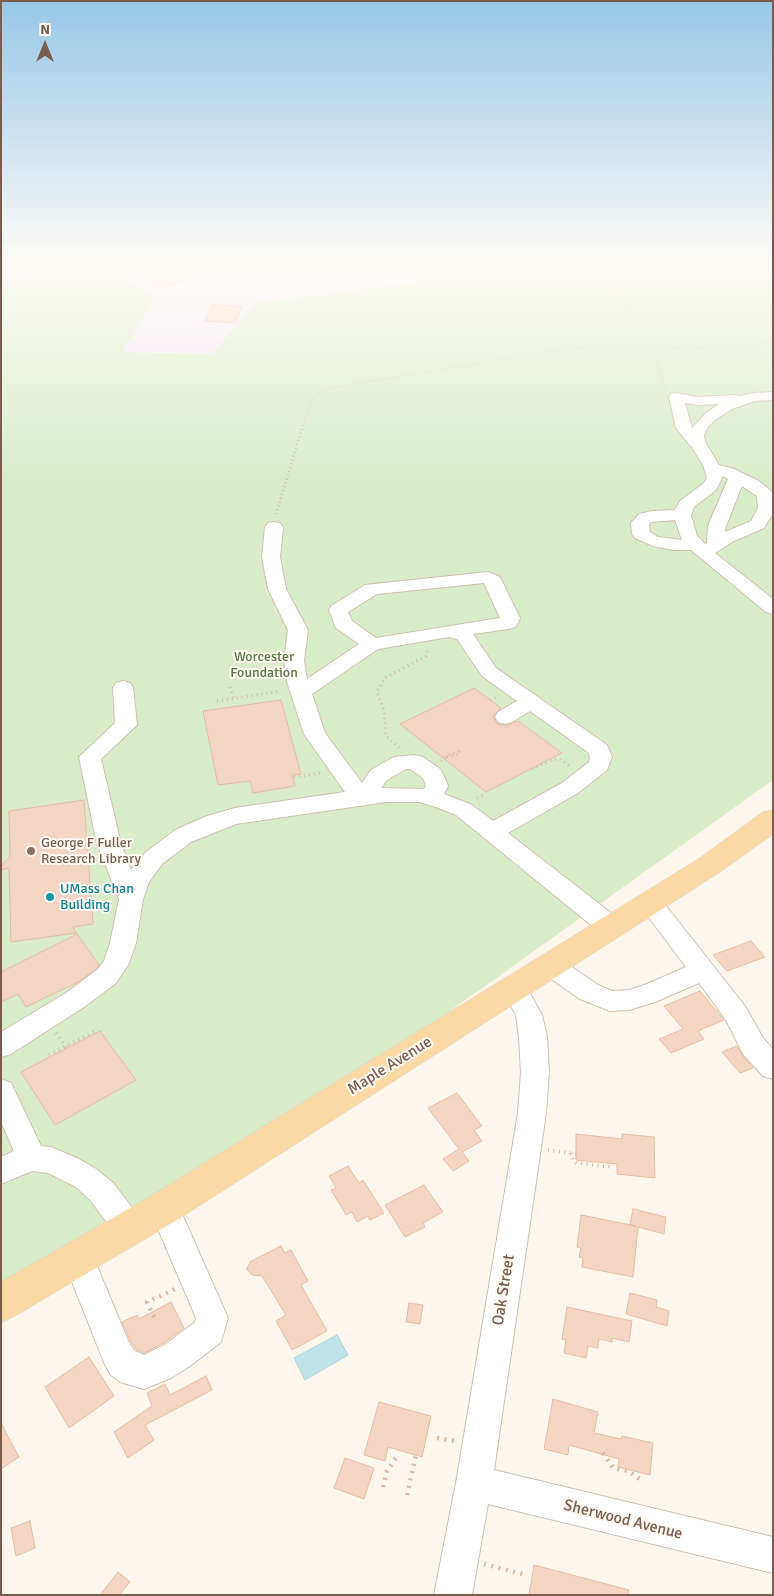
<!DOCTYPE html>
<style>
body{margin:0}
#map{position:relative;width:774px;height:1596px;overflow:hidden;background:#fdf6ec;font-family:Signika,sans-serif}
canvas{display:block}
.frame{position:absolute;inset:0;border:2px solid #7a5c4d;pointer-events:none}
.north{position:absolute;left:20px;top:20px;width:50px;height:50px;-webkit-text-stroke:4px #fffaf3;paint-order:stroke;rotate:0deg;font-size:14px;font-weight:700;line-height:20px;text-align:center;color:#7a5c4d}
.north::after{content:'';display:block;margin:auto;width:18px;height:22px;background:#7a5c4d;clip-path:polygon(50% 0,100% 100%,50% 72%,0 100%)}
</style>
<div id="map">
<canvas width="774" height="1596"></canvas>
<div class="frame"></div>
<div class="north">N</div>
</div>
<script>
const ctx = document.querySelector('canvas').getContext('2d');
ctx.lineJoin = 'round';
function paint(path, color) { ctx.fillStyle = color; ctx.fill(path, 'evenodd'); }
const poly = rows => new Path2D(rows.map(r => 'M' + r).join(''));
function strokePath(path, color, width, dash) { ctx.strokeStyle = color; ctx.lineWidth = width; ctx.lineCap = dash ? 'butt' : 'round'; ctx.setLineDash(dash || []); ctx.stroke(path); }
function write(font, color, halo, rows, align = 'center') {
  ctx.font = font + ' Signika,sans-serif'; ctx.lineWidth = 4; ctx.setLineDash([]); ctx.textBaseline = 'middle'; ctx.strokeStyle = halo; ctx.fillStyle = color; for (const [text, x, y, turn = 0] of rows) {
    ctx.save(); ctx.translate(x, y); ctx.rotate((+turn || 0) * Math.PI / 180); ctx.textAlign = isNaN(turn) ? turn : align; if (halo) ctx.strokeText(text, 0, 0); ctx.fillText(text, 0, 0); ctx.restore();
  }
}
paint(poly([
 [1,260,436,260,414,283,254,303,212,354,123,352,156,294,106,270,1,282]
]), '#f3e8fa');
paint(poly([
 [436,260,773,260,773,780,376,1064,1,1325,1,282,106,270,156,294,123,352,212,354,254,303,414,283]
]), '#d8ecc9');
const water = poly([
 [337,1335,348,1355,305,1380,294,1358,337,1335]
]);
paint(water, '#bfe3e8');
strokePath(water, '#a5d3da', 1);
const building = poly([
 [123,260,155,260,189,280,161,287,141,275,146,274,123,260],
 [202,260,259,260,246,275,231,273,236,268,228,263,202,260],
 [212,305,242,306,235,323,204,321,212,305],
 [474,688,501,708,493,716,497,724,506,726,518,721,562,753,486,792,400,724,474,688],
 [281,700,301,774,292,775,295,786,253,793,250,781,218,785,203,711,281,700],
 [84,800,93,924,73,927,76,933,11,942,9,868,1,870,1,866,10,857,9,811,84,800],
 [77,934,99,965,97,968,80,981,26,1007,18,994,1,1002,1,972,77,934],
 [751,941,765,957,727,971,713,955,751,941],
 [700,991,724,1020,698,1031,704,1039,671,1053,659,1039,683,1029,664,1006,700,991],
 [100,1031,136,1080,55,1125,21,1072,100,1031],
 [737,1046,742,1055,753,1068,740,1073,722,1052,737,1046],
 [457,1093,482,1126,474,1130,482,1141,462,1152,469,1161,453,1171,443,1159,459,1149,428,1108,457,1093],
 [576,1134,622,1139,622,1134,654,1137,655,1178,617,1174,617,1164,576,1160,576,1134],
 [348,1166,359,1183,363,1180,384,1213,370,1220,368,1216,357,1222,352,1212,346,1215,331,1190,336,1188,329,1176,348,1166],
 [424,1185,443,1212,423,1223,425,1227,405,1237,385,1205,424,1185],
 [633,1209,666,1217,664,1234,638,1227,633,1277,582,1267,583,1258,579,1257,581,1248,577,1247,581,1215,636,1226,630,1225,633,1209],
 [281,1246,285,1253,291,1250,308,1281,301,1285,327,1331,292,1350,276,1321,286,1315,262,1276,252,1275,247,1269,250,1262,281,1246],
 [630,1293,657,1300,656,1307,669,1311,667,1326,626,1314,630,1293],
 [171,1302,184,1328,165,1342,144,1353,136,1349,131,1342,122,1322,137,1315,139,1319,171,1302],
 [409,1303,423,1305,420,1324,406,1322,409,1303],
 [567,1307,632,1321,629,1342,612,1338,612,1342,599,1339,598,1348,588,1346,586,1358,564,1353,566,1340,562,1339,567,1307],
 [89,1357,114,1396,69,1428,45,1387,89,1357],
 [206,1376,212,1390,145,1425,154,1440,128,1458,114,1432,152,1406,147,1393,165,1384,170,1395,206,1376],
 [553,1399,598,1412,594,1433,621,1439,622,1436,653,1443,650,1475,618,1467,619,1459,569,1445,568,1455,544,1449,553,1399],
 [379,1402,431,1416,422,1457,388,1447,385,1461,364,1455,379,1402],
 [1,1423,19,1457,1,1469,1,1423],
 [345,1458,374,1468,364,1499,334,1488,345,1458],
 [30,1521,35,1548,16,1556,11,1528,30,1521],
 [534,1565,629,1590,628,1595,529,1595,534,1565],
 [118,1572,130,1582,119,1595,100,1595,118,1572]
]);
paint(building, '#f3d5c3');
strokePath(building, '#e6bba3', 1);
const minor = poly([
 [201,262,228,265,234,269,228,273,197,269,195,266,197,263,201,262],
 [773,392,773,400,755,401,732,409,716,419,708,427,704,435,705,442,719,465,734,469,759,481,773,493,773,513,764,528,732,542,715,553,773,599,773,614,766,612,691,550,674,550,653,546,635,538,632,534,631,523,639,514,653,511,675,510,680,501,704,483,707,478,703,465,693,449,676,428,669,397,671,394,676,393,697,397,735,395,741,396,753,393,773,392],
 [685,403,697,405,719,404,706,413,692,428,685,403],
 [723,476,728,479,708,526,707,543,705,544,697,536,691,515,694,507,716,490,723,476],
 [742,486,757,496,758,508,751,521,725,532,726,526,742,486],
 [675,520,682,540,658,537,650,532,649,524,651,522,675,520],
 [274,522,280,523,283,527,280,557,286,589,308,630,304,661,307,679,359,644,336,628,329,610,331,606,365,585,488,572,500,577,520,618,518,623,515,627,508,629,473,634,496,668,607,745,612,757,607,770,578,793,508,833,620,920,623,927,620,934,611,936,602,934,456,815,436,807,419,802,386,802,236,824,191,842,162,864,149,882,143,899,136,943,128,965,116,983,84,1007,11,1054,1,1057,1,1032,66,993,98,969,104,961,110,943,119,899,97,844,79,757,115,723,113,687,116,683,123,681,130,683,133,687,137,725,101,759,121,844,131,870,146,852,175,830,207,816,235,808,345,792,304,734,287,682,284,661,288,630,268,589,262,557,265,527,268,523,274,522],
 [484,583,500,618,376,638,352,621,348,612,377,594,484,583],
 [449,637,457,639,482,676,517,701,498,712,495,717,498,722,505,724,512,722,530,711,589,753,590,757,589,762,562,783,493,821,472,805,444,794,448,786,443,774,440,769,423,757,415,755,394,757,371,770,362,783,325,733,312,694,378,649,449,637],
 [406,769,410,769,423,778,426,786,424,789,381,788,387,780,406,769],
 [650,894,659,897,745,1006,763,1038,773,1049,773,1079,763,1076,743,1054,726,1020,699,983,655,1002,629,1010,610,1011,580,999,541,972,537,965,541,958,550,955,559,958,598,985,612,991,629,990,647,984,686,967,638,903,641,897,650,894],
 [514,978,523,981,542,1015,547,1037,549,1072,546,1113,494,1470,773,1537,773,1573,488,1504,472,1595,434,1595,456,1483,518,1113,521,1072,519,1037,516,1015,501,988,505,981,514,978],
 [1,1079,11,1083,41,1146,51,1147,79,1159,96,1169,113,1183,141,1219,145,1229,141,1239,130,1243,119,1239,91,1201,76,1187,48,1173,32,1171,1,1184,1,1157,14,1151,1,1122,1,1079],
 [164,1194,175,1198,228,1318,221,1342,190,1366,171,1378,144,1389,120,1382,111,1375,105,1365,63,1259,68,1249,79,1245,90,1249,129,1343,135,1351,144,1355,166,1344,195,1322,196,1318,149,1208,153,1198,164,1194]
]);
const major = poly([
 [773,810,773,834,720,872,177,1220,15,1316,1,1322,1,1282,151,1196,700,858,763,812,773,810]
]);
strokePath(minor, '#d1beb0', 2);
strokePath(major, '#dad1cd', 1);
strokePath(poly([
 [597,260,650,345,689,349,773,343],
 [1,266,21,264],
 [175,269,190,265],
 [304,424,311,402,318,394,332,388,567,348,650,345,658,364,662,382,667,390]
]), '#d9b8a5', 2, [0.5, 2.5]);
strokePath(poly([
 [276,514,304,422]
]), '#d9b8a5', 2.5, [1, 3]);
strokePath(poly([
 [230,687,234,698],
 [490,700,498,696],
 [217,701,281,691],
 [399,748,386,736,384,710,377,692,385,678,426,656,428,649],
 [447,757,459,754,460,751],
 [441,761,448,755,460,751],
 [532,769,552,760,560,759,570,766],
 [294,777,321,773],
 [477,798,485,794]
]), '#d9b8a5', 3, [1, 4]);
strokePath(poly([
 [56,1033,67,1048],
 [49,1055,95,1031],
 [548,1150,576,1154],
 [571,1153,573,1160,577,1163,613,1167]
]), '#d9b8a5', 4, [1, 4.5]);
strokePath(poly([
 [154,1317,147,1302,175,1289],
 [437,1438,455,1441],
 [603,1453,613,1468,628,1471,641,1480],
 [383,1487,387,1471,396,1458],
 [407,1495,416,1455],
 [484,1564,526,1575]
]), '#d9b8a5', 4.5, [2, 5.5]);
paint(minor, '#fff');
paint(major, '#fbd9a5');
const sky = ctx.createLinearGradient(0, 0, 0, 484);
sky.addColorStop(0, '#97c7e8');
sky.addColorStop(0.54, '#fefbf6');
sky.addColorStop(1, '#fefbf600');
ctx.fillStyle = sky;
ctx.fillRect(0, 0, 774, 484);
for (const [x, y, r, color] of [
 [31,851,5,"#8d6e63"],
 [50,897,5,"#0f9aa8"]
]) { const dot = new Path2D(); dot.arc(x, y, r, 0, 2 * Math.PI); ctx.fillStyle = color; ctx.fill(dot); strokePath(dot, '#fffaf3', 2); }
write('14px', '#537a41', '#fffaf3', [
 ["Worcester",264,657],
 ["Foundation",264,673]
]);
write('14px', '#785e54', '#fffaf3', [
 ["George F Fuller",41,843],
 ["Research Library",41,859]
], 'left');
write('14px', '#0d838f', '#fffaf3', [
 ["UMass Chan",60,889],
 ["Building",60,905]
], 'left');
write('16px', '#7a5c4d', '#fffaf3', [
 ["Maple Avenue",390,1066,-32],
 ["Oak Street",504,1290,-81],
 ["Sherwood Avenue",623,1520,14]
]);
</script>
